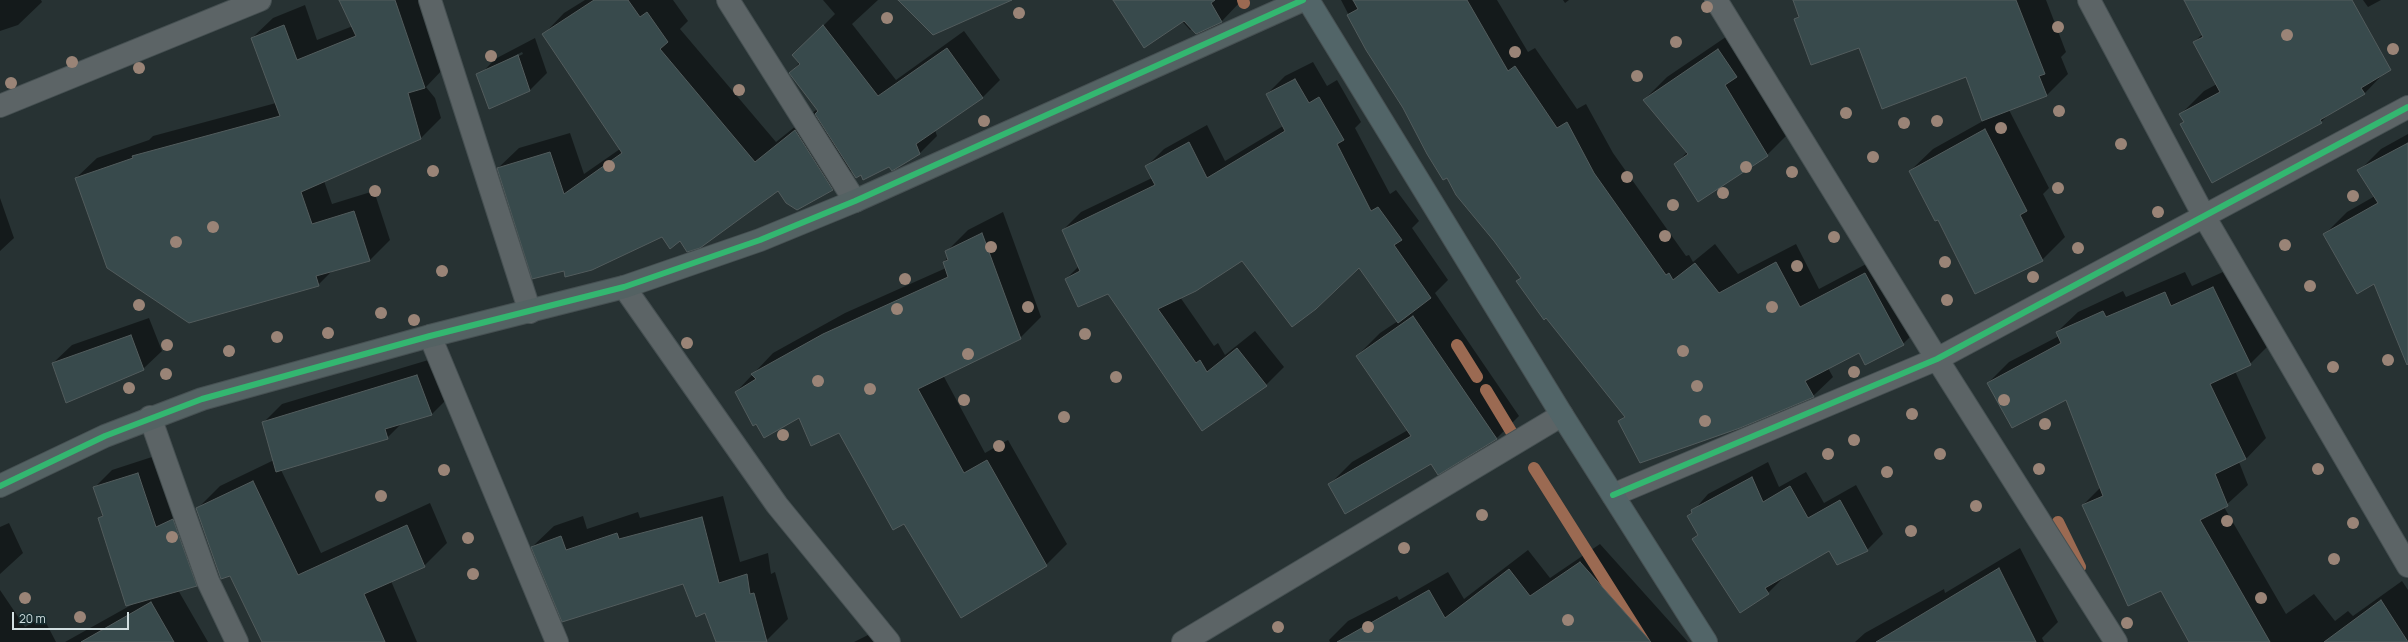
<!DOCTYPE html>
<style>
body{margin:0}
#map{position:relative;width:2408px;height:642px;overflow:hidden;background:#273233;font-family:Manrope,sans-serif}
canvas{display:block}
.scale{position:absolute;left:12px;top:612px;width:117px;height:18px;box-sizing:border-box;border:2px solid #d2dfe1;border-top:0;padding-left:5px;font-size:12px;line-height:14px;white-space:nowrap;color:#d2dfe1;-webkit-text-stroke:3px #172c2f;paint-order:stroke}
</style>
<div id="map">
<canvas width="2408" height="642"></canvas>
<div class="scale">20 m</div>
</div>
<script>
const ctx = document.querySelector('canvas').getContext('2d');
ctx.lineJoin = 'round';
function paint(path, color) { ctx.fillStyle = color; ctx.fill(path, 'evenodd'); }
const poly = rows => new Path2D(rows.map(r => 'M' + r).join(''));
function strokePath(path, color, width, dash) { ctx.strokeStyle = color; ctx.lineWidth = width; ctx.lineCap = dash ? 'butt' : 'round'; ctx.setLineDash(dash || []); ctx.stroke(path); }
paint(poly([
 [0,0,41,0,42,2,18,25,0,31],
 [348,0,426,0,445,67,426,87,435,98,441,118,421,138,324,181,332,204,374,191,390,240,370,260,333,270,318,285,76,178,97,158,149,140,153,136,276,103,252,38,273,18,305,5,317,40,353,26],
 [585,0,673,0,688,21,680,29,776,142,816,110,818,113,819,111,790,73,800,62,794,55,835,14,823,0,878,0,852,24,896,80,964,31,1000,80,983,97,935,130,937,136,920,153,890,166,861,174,852,171,833,190,797,209,778,190,680,239,662,235,564,270,498,168,519,148,570,133,584,174,620,149,544,34,564,13],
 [1114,0,1242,0,1222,21,1196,33,1192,29,1190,30,1182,21],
 [1341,0,1497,0,1528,52,1535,48,1577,109,1586,104,1613,153,1686,256,1689,255,1693,262,1715,244,1738,274,1796,244,1819,289,1885,254,1922,325,1903,344,1859,352,1828,368,1833,377,1813,396,1619,421,1625,416,1522,277,1404,107,1367,50],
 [1563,0,1569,0,1565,3],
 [1794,0,2046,0,2066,52,2061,57,2068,74,2046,96,2009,110,2049,188,2043,194,2065,237,2042,260,1938,219,1910,171,1933,149,1983,121,1967,76,1860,47,1795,20,1799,15],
 [2185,0,2346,0,2387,70,2364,94,2331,112,2321,122,2185,121,2181,114,2204,91,2217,84,2194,42,2203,34],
 [2363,0,2381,0,2368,7],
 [1742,26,1790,132,1767,155,1675,165,1687,152,1644,100,1667,77],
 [535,38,547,73,529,91,478,77,495,59],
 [522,52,523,54,497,67,497,65],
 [1313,62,1327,86,1337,80,1361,122,1355,128,1390,194,1396,190,1419,221,1412,228,1448,280,1435,293,1519,416,1497,438,1438,473,1431,463,1329,485,1352,462,1408,430,1357,356,1380,333,1398,321,1359,266,1242,259,1180,297,1214,346,1218,343,1225,355,1255,331,1284,367,1266,385,1202,430,1108,293,1066,279,1079,266,1063,230,1081,212,1152,178,1146,167,1164,149,1207,125,1225,161,1283,126,1267,94,1285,76],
 [2408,134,2408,364,2375,283,2325,234,2347,212,2375,196,2359,171,2381,149],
 [0,198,14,238,0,251],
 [1003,212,1041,317,1020,338,943,375,985,453,1008,440,1067,544,1046,565,904,523,840,432,736,392,773,353,845,313,946,268,944,262,948,257,947,251,968,230],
 [2234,267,2271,343,2250,364,2235,371,2266,438,2246,459,2239,462,2248,485,2224,507,2286,614,2314,594,2335,621,2348,611,2353,616,2402,581,2408,590,2408,642,2190,642,2162,590,2083,505,2101,487,2066,398,1988,383,2009,362,2059,336,2057,332,2078,312,2123,291,2126,297,2185,272,2192,286],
 [149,318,162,351,143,369,53,363,72,345],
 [435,358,450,396,432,414,402,423,387,438,281,470,321,553,430,503,447,543,424,566,391,581,417,642,292,642,197,509,220,486,274,460,264,422,282,404],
 [155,456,214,567,196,585,178,590,208,642,65,642,133,604,99,519,103,514,95,487,112,470],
 [1768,462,1779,487,1806,472,1824,503,1856,485,1883,534,1867,550,1829,549,1783,576,1784,577,1768,593,1693,539,1698,534,1689,516,1708,494],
 [723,496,740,562,768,553,771,574,775,572,788,619,767,640,758,642,717,642,706,611,684,583,532,547,554,526,583,516,587,529,638,512,640,518],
 [9,523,23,553,0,574,0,527],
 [1600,544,1688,642,1330,642,1329,640,1348,621,1397,596,1399,600,1448,572,1464,599,1528,550,1550,578],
 [2020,548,2058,622,2042,638,2044,642,1855,642,1865,633,1944,589,1945,593],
 [0,590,25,627,43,617,56,642,0,642],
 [890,624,900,642,854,642]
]), '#0007');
strokePath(poly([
 [1243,0,1244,3],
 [1457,345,1477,377],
 [1486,390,1512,433],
 [1534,468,1644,642],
 [2058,522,2080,567]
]), '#9b6a52', 12);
const building = poly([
 [339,0,395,0,425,88,408,93,421,139,301,192,312,224,354,211,370,261,316,276,319,286,189,323,107,268,75,178,133,158,132,156,280,116,251,38,284,25,297,60,356,36,339,0],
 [594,0,628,0,640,17,647,12,668,42,660,49,755,162,795,130,833,190,797,210,786,203,778,191,700,248,687,252,680,241,670,249,662,237,592,270,565,277,564,271,532,279,497,168,550,152,564,194,622,153,542,34,594,0],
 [898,0,1012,0,933,35,898,0],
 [1113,0,1215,0,1211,3,1222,22,1196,34,1184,21,1144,48,1113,0],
 [1353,0,1467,0,1508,71,1515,66,1557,128,1567,122,1594,173,1666,275,1669,273,1673,280,1695,263,1719,293,1776,262,1800,307,1865,273,1904,345,1865,365,1859,353,1805,381,1814,397,1740,428,1640,463,1618,421,1625,417,1546,318,1544,320,1516,281,1521,278,1494,241,1456,195,1447,178,1443,180,1427,154,1403,108,1366,50,1347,15,1358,9,1353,0],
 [1793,0,2016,0,2045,74,2039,76,2047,96,1982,121,1966,77,1882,109,1859,48,1811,65,1794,19,1799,17,1793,0],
 [2184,0,2352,0,2391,70,2361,88,2365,94,2320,120,2322,123,2212,183,2180,124,2184,122,2179,114,2220,92,2193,42,2203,37,2184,0],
 [823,25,878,96,947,48,983,98,916,144,920,154,892,171,889,167,863,180,861,175,856,178,815,114,818,111,789,73,800,64,792,55,823,25],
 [1718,49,1737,77,1725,85,1768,156,1698,202,1674,164,1688,154,1643,100,1718,49],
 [518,55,530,91,489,109,476,74,518,55],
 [1295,79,1309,103,1319,97,1344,140,1337,144,1371,211,1378,207,1402,240,1394,245,1431,298,1398,323,1359,268,1316,309,1292,327,1242,261,1196,291,1158,309,1196,363,1200,360,1207,372,1237,348,1267,386,1202,431,1108,294,1078,307,1065,279,1080,271,1062,230,1155,185,1145,166,1189,142,1207,178,1285,131,1266,94,1295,79],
 [1985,129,2027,211,2020,215,2043,261,1975,294,1938,220,1935,221,1909,171,1985,129],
 [2408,143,2408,364,2407,365,2374,284,2357,294,2323,234,2378,203,2357,170,2408,143],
 [982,233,1021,339,918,389,964,473,987,460,1047,566,961,618,904,524,893,530,839,433,811,446,799,418,764,438,756,424,753,426,735,392,756,379,751,374,823,334,948,277,943,262,948,260,945,251,982,233],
 [2213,287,2251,365,2210,384,2246,459,2215,474,2228,506,2200,520,2270,642,2189,642,2161,591,2128,606,2082,505,2103,496,2066,400,2012,428,1987,383,2061,343,2056,332,2103,311,2106,317,2165,292,2171,306,2213,287],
 [1413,316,1497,439,1438,475,1431,464,1345,514,1328,484,1411,436,1356,356,1413,316],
 [131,335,144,370,66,403,52,363,131,335],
 [417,375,432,415,385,429,388,439,276,472,262,422,417,375],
 [138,473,156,527,173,519,197,586,126,606,98,518,103,516,93,487,138,473],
 [1752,477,1763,502,1790,486,1808,518,1840,500,1868,551,1837,565,1829,551,1765,588,1769,594,1740,613,1692,539,1698,535,1687,516,1692,513,1691,510,1752,477],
 [253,481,298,575,407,525,425,567,364,594,385,642,262,642,230,576,221,579,196,508,253,481],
 [702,517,719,583,747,574,750,594,754,593,767,642,716,642,705,613,696,617,683,584,562,622,531,547,561,536,566,550,617,533,619,539,702,517],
 [1580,562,1651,642,1337,642,1429,590,1445,618,1509,569,1530,596,1580,562],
 [1999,568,2036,642,1876,642,1999,568],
 [2381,600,2408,642,2324,642,2381,600],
 [151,602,174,642,81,642,151,602]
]);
paint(building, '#384a4c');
strokePath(building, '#525c5d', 1);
const street = poly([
 [430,0,530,312],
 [728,0,855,201],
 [1716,0,1937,359,2116,642],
 [2089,0,2204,216,2408,566],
 [0,106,260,0],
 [624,287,777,505,889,642],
 [430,336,557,642],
 [150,417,208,581,237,642],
 [1613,495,1937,359,2408,107],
 [1183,642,1562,415]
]);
const secondary = poly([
 [0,486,105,436,202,399,430,336,624,287,760,240,855,201,1303,0]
]);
const primary = poly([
 [1308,0,1562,415,1706,642]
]);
strokePath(street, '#465052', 24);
strokePath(secondary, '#465052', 24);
strokePath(primary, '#465052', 24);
strokePath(street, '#5c6466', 22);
strokePath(secondary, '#546263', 22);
strokePath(primary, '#526568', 22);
strokePath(poly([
 [0,486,105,436,202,399,430,336,624,287,760,240,855,201,1303,0],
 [1613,495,1937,359,2408,107]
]), '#33b770', 6);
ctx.fillStyle = '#9a8477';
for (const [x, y] of [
 [1707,7],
 [1019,13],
 [887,18],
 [2058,27],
 [2287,35],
 [1676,42],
 [2393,49],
 [1515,52],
 [491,56],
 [72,62],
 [139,68],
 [1637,76],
 [11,83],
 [739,90],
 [2059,111],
 [1846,113],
 [984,121],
 [1937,121],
 [1904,123],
 [2001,128],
 [2121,144],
 [1873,157],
 [609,166],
 [1746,167],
 [433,171],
 [1792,172],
 [1627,177],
 [2058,188],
 [375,191],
 [1723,193],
 [2353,196],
 [1673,205],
 [2158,212],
 [213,227],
 [1665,236],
 [1834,237],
 [176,242],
 [2285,245],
 [991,247],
 [2078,248],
 [1945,262],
 [1797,266],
 [442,271],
 [2033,277],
 [905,279],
 [2310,286],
 [1947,300],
 [139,305],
 [1028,307],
 [1772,307],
 [897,309],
 [381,313],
 [414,320],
 [328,333],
 [1085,334],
 [277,337],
 [687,343],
 [167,345],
 [229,351],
 [1683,351],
 [968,354],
 [2388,360],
 [2333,367],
 [1854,372],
 [166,374],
 [1116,377],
 [818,381],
 [1697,386],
 [129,388],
 [870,389],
 [964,400],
 [2004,400],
 [1912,414],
 [1064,417],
 [1705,421],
 [2045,424],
 [783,435],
 [1854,440],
 [999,446],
 [1828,454],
 [1940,454],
 [2039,469],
 [2318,469],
 [444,470],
 [1887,472],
 [381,496],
 [1976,506],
 [1482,515],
 [2227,521],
 [2353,523],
 [1911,531],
 [172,537],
 [468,538],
 [1404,548],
 [2334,559],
 [473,574],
 [25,598],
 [2261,598],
 [80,617],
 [1568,620],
 [2127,623],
 [1278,627],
 [1368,627]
]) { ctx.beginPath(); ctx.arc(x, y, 6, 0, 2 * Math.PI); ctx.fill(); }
</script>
